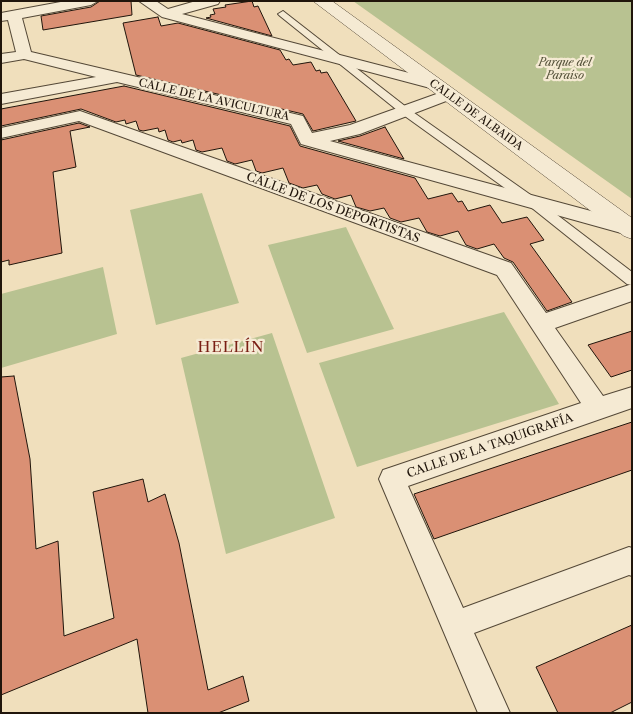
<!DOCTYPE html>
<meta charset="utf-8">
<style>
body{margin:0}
#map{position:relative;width:633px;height:714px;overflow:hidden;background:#f0dfbc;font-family:"Libre Caslon Text",serif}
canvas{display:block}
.frame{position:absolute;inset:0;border:2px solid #20150b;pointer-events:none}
</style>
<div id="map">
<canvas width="633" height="714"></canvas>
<div class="frame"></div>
</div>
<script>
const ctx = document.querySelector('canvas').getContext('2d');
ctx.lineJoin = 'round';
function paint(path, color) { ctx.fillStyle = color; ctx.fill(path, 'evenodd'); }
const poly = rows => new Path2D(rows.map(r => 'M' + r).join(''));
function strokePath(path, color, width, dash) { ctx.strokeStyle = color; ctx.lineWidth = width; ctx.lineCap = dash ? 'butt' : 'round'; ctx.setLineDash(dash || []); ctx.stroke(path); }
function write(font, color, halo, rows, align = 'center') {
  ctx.font = font + ' "Libre Caslon Text",serif'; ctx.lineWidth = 4.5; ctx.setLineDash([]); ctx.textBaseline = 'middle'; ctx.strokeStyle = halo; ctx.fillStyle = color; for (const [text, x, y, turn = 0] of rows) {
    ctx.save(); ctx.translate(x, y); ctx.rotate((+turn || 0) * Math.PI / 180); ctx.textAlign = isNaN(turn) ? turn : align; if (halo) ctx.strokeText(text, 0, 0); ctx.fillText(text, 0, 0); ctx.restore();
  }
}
paint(poly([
 [353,1,632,1,632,199],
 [202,193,239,303,156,325,130,210],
 [346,227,394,329,307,353,268,245],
 [103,267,117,334,1,368,1,294],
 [504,312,559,404,357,467,319,363],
 [272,333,335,518,226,554,181,358]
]), '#b8c291');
const building = poly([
 [100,1,131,1,132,15,43,30,41,16,91,7,100,1],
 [252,1,254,7,258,6,272,36,206,18,211,17,210,15,215,14,213,9,226,7,225,5,252,1],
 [158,17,161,26,178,23,280,50,286,60,289,59,293,65,311,62,316,71,320,70,321,73,327,72,356,121,313,131,303,114,136,75,123,23,158,17],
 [124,86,290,126,300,146,415,178,428,199,452,193,458,202,462,201,468,211,490,205,502,223,527,217,544,240,530,244,572,302,547,311,513,262,504,258,494,244,477,249,466,245,458,231,440,236,427,232,419,218,401,222,390,218,384,208,370,211,356,207,351,195,335,199,322,194,317,185,303,188,289,183,283,168,262,173,256,171,252,160,235,164,227,161,222,148,202,152,196,150,193,140,182,143,181,140,173,142,168,140,165,130,159,132,158,128,143,131,139,130,136,121,126,124,125,120,116,122,81,109,1,126,1,109,124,86],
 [79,123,90,127,70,131,76,167,53,172,62,253,9,265,9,260,1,262,1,140,79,123],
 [385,127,404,159,338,141,360,136,385,127],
 [632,331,632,370,611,377,588,345,632,331],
 [14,376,30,459,36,549,58,541,64,636,114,618,93,492,143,479,148,502,165,494,179,543,208,690,243,676,249,701,218,713,148,713,137,639,1,695,1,377,14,376],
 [632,422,632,470,434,539,414,494,632,422],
 [632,625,632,702,610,713,558,713,536,667,632,625]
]);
paint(building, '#da9074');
strokePath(building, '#20150b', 1);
const service = poly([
 [283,11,410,110,535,198,632,272,632,285,627,284,527,204,402,114,280,16,278,14,283,11]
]);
const pedestrian = poly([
 [66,1,98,1,91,5,22,18,31,52,303,116,312,133,350,125,442,92,454,92,456,95,454,98,360,134,330,141,632,222,632,236,301,144,291,124,117,82,1,104,1,94,96,77,24,59,1,63,1,54,16,52,8,20,1,21,1,13,66,1],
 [139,1,156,1,168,9,196,1,220,1,218,4,182,14,440,81,442,84,440,87,434,89,162,17,139,1],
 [80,111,511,263,546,313,632,284,632,301,555,328,603,396,632,387,632,408,408,486,463,608,629,547,632,548,632,576,629,575,474,633,510,713,478,713,379,479,383,470,392,467,581,403,497,275,79,121,1,138,1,128,80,111]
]);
const minor = poly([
 [313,1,332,1,632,218,632,239,624,236,313,1]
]);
strokePath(service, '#544837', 2);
strokePath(pedestrian, '#544837', 2);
strokePath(minor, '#544837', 1);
paint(service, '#f5ead3');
paint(pedestrian, '#f5ead3');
paint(minor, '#f5ead3');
write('italic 11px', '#55523a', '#f5ead3', [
 ["Parque del",565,63],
 ["Paraíso",565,76]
]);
write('11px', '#20150b', '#f5ead3', [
 ["CALLE DE LA AVICULTURA",214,100,13],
 ["CALLE DE ALBAIDA",476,115,36]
]);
write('12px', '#20150b', '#f5ead3', [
 ["CALLE DE LOS DEPORTISTAS",333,208,20],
 ["CALLE DE LA TAQUIGRAFÍA",490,446,-19]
]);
ctx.letterSpacing = '1px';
write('15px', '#7a1f14', '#f5ead3', [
 ["HELLÍN",231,348]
]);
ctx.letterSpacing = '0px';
</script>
